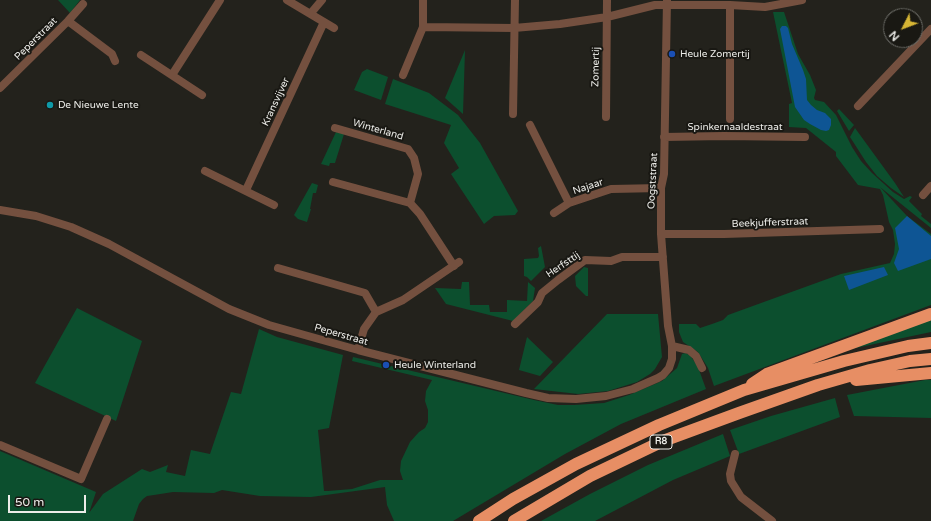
<!DOCTYPE html>
<style>
body{margin:0}
#map{position:relative;width:931px;height:521px;overflow:hidden;background:#23221c;font-family:"Varela Round",sans-serif}
canvas{display:block}
.north{position:absolute;left:883px;top:8px;width:40px;height:40px;box-sizing:border-box;background:#191813;border:1px solid #6d6d68;border-radius:50%;rotate:228deg;font-size:11px;font-weight:700;line-height:16px;text-align:center;color:#ecece8}
.north::after{content:'';display:block;margin:auto;width:14px;height:18px;background:#d6b534;clip-path:polygon(50% 0,100% 100%,50% 72%,0 100%)}
.scale{position:absolute;left:8px;top:495px;width:78px;height:18px;box-sizing:border-box;border:2px solid #ecece8;border-top:0;padding-left:5px;font-size:12px;line-height:14px;white-space:nowrap;color:#ecece8;-webkit-text-stroke:3px #191813;paint-order:stroke}
</style>
<div id="map">
<canvas width="931" height="521"></canvas>
<div class="north">N</div>
<div class="scale">50 m</div>
</div>
<script>
const ctx = document.querySelector('canvas').getContext('2d');
ctx.lineJoin = 'round';
function paint(path, color) { ctx.fillStyle = color; ctx.fill(path, 'evenodd'); }
const poly = rows => new Path2D(rows.map(r => 'M' + r).join(''));
function strokePath(path, color, width, dash) { ctx.strokeStyle = color; ctx.lineWidth = width; ctx.lineCap = dash ? 'butt' : 'round'; ctx.setLineDash(dash || []); ctx.stroke(path); }
function write(font, color, halo, rows, align = 'center') {
  ctx.font = font + ' "Varela Round",sans-serif'; ctx.lineWidth = 4; ctx.setLineDash([]); ctx.textBaseline = 'middle'; ctx.strokeStyle = halo; ctx.fillStyle = color; for (const [text, x, y, turn = 0] of rows) {
    ctx.save(); ctx.translate(x, y); ctx.rotate((+turn || 0) * Math.PI / 180); ctx.textAlign = isNaN(turn) ? turn : align; if (halo) ctx.strokeText(text, 0, 0); ctx.fillText(text, 0, 0); ctx.restore();
  }
}
paint(poly([
 [58,0,80,0,70,13],
 [773,12,784,12,798,54,810,75,816,90,814,98,815,100,824,102,836,115,852,147,861,161,872,173,893,192,904,199,910,196,912,197,909,201,922,214,921,216,931,224,931,228,880,187,907,216,931,234,931,305,714,386,708,368,698,352,683,342,679,332,679,324,696,324,700,328,712,324,723,320,728,315,841,274,890,263,894,254,895,244,893,230,889,222,883,195,880,189,858,185,836,156,836,152,806,128,789,127,789,104,792,103],
 [465,50,463,114,445,98],
 [367,69,388,77,381,100,354,90,362,72],
 [393,79,429,93,458,115,480,143,518,211,515,215,494,216,484,224,451,174,459,168,444,143,451,125,385,104],
 [839,109,854,125,849,131,837,111],
 [855,128,895,183,904,197,891,188,877,176,866,162,850,137],
 [336,132,344,134,335,163,330,163,329,166,321,164],
 [312,183,318,185,316,193,313,193,310,209,311,209,307,222,298,219,294,215],
 [541,246,545,267,531,281,527,277,524,276,524,259,538,258,539,256,538,248],
 [584,267,588,268,588,296,586,296,576,286,575,276],
 [462,282,469,282,470,305,489,305,490,312,507,312,507,300,527,301,528,282,535,288,533,301,513,321,446,304,435,288,461,289],
 [77,308,142,341,116,421,35,383],
 [607,314,658,314,662,357,655,369,650,374,637,382,608,391,578,394,534,389],
 [931,318,931,332,837,352],
 [259,329,277,337,343,355,329,428,318,430,324,491,328,491,352,489,380,480,403,480,400,471,401,461,410,442,419,432,425,428,428,422,428,410,425,401,426,391,432,380,352,361,353,357,534,400,558,405,574,405,604,403,629,395,662,381,677,368,682,354,685,353,690,355,698,367,706,389,621,424,565,454,453,521,394,521,387,505,385,487,311,497,260,496,222,490,214,493,173,492,154,495,147,496,143,499,139,504,133,521,0,521,0,451,96,492,89,513,103,494,142,469,150,472,168,465,166,472,185,476,191,450,210,454,231,392,241,394],
 [527,337,553,362,540,376,519,370],
 [925,380,931,380,931,418,854,416,847,395],
 [835,398,840,417,739,454,730,430,771,416],
 [723,434,730,456,673,480,595,521,541,521,590,494,648,465]
]), '#0c4f2e');
paint(poly([
 [782,26,786,26,788,28,792,44,803,70,806,79,807,100,811,105,817,110,825,113,831,119,831,125,829,130,826,131,821,130,810,124,804,120,795,107,780,29],
 [907,216,931,236,931,259,898,271,894,263,899,249,895,228],
 [884,267,888,275,849,290,844,276]
]), '#0e5594');
strokePath(poly([
 [287,0,334,28],
 [311,13,322,0],
 [68,21,112,54,115,61],
 [423,27,514,28,560,24,607,17,655,5,730,5,765,7,802,0],
 [141,55,202,95],
 [172,75,220,0],
 [403,75,423,27,423,0],
 [0,88,68,21,83,4],
 [858,106,931,29],
 [513,114,515,0],
 [606,117,607,0],
 [730,119,730,5],
 [530,125,569,203],
 [335,128,408,149,414,158,418,174,410,203],
 [664,137,724,136,805,137],
 [205,171,274,205],
 [333,182,410,203,420,214,454,266],
 [246,190,324,22],
 [923,195,931,186],
 [0,210,36,216,71,227,109,244,229,309,269,325,358,350,526,393,548,398,576,399,606,396,633,389,658,378,663,375,669,368,672,359,672,346,668,326,661,234,661,188,664,174,667,0],
 [554,213,569,203,611,189,661,188],
 [661,234,724,234,880,229],
 [278,268,365,293,376,312],
 [515,324,538,302,542,293,558,280,585,260,611,261,622,257,663,257],
 [672,346,689,350,696,356,702,368],
 [358,350,364,329,376,312,403,300,459,262],
 [0,445,81,479,107,419],
 [735,454,730,474,731,481,741,497,772,521]
]), '#74503f', 8);
strokePath(poly([
 [856,380,931,373],
 [752,384,767,374,931,314],
 [479,521,513,499,576,464,659,425,744,390,844,361,908,346,931,343],
 [514,521,590,476,663,441,739,413,818,385,870,370,910,361,931,359]
]), '#e78e64', 12);
for (const [x, y, r, color] of [
 [672,54,4,"#1a4fb4"],
 [50,105,4,"#0f9aa8"],
 [386,365,4,"#1a4fb4"]
]) { const dot = new Path2D(); dot.arc(x, y, r, 0, 2 * Math.PI); ctx.fillStyle = color; ctx.fill(dot); strokePath(dot, '#191813', 1.5); }
for (const [x, y, w] of [
 [661,442,22]
]) { const box = new Path2D(); box.roundRect(x - w / 2, y - 7, w, 14, 3); ctx.fillStyle = '#191813'; ctx.fill(box); strokePath(box, '#ecece8', 1); }
write('bold 9px', '#ecece8', null, [
 ["R8",661,442]
]);
write('10px', '#ecece8', '#191813', [
 ["Peperstraat",36,39,-45],
 ["Zomertij",596,67,-89],
 ["Kransvijver",276,102,-65],
 ["Spinkernaaldestraat",735,127],
 ["Winterland",378,130,16],
 ["Oogststraat",653,181,-87],
 ["Najaar",588,187,-18],
 ["Beekjufferstraat",770,223,-2],
 ["Herfsttij",563,265,-34],
 ["Peperstraat",341,335,16]
]);
write('10px', '#ecece8', '#191813', [
 ["Heule Zomertij",680,54],
 ["De Nieuwe Lente",58,105],
 ["Heule Winterland",394,365]
], 'left');
</script>
